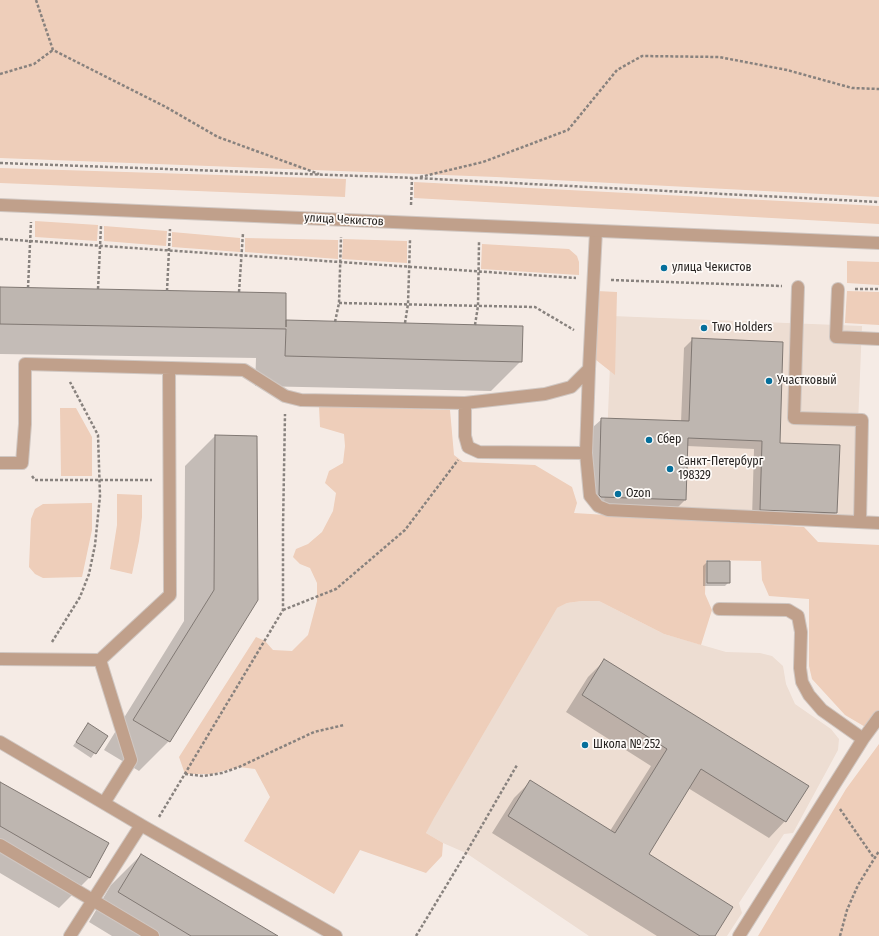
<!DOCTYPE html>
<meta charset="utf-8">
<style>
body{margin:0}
canvas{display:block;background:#f5ebe5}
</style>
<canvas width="879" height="936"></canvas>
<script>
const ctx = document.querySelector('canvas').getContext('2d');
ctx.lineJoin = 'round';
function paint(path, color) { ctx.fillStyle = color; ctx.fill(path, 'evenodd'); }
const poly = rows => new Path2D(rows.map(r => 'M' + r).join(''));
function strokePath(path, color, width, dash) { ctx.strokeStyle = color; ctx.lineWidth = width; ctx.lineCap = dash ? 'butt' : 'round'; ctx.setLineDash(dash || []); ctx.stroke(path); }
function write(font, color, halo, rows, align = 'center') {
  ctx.font = font + ' "Fira Sans Condensed",sans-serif'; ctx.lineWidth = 3.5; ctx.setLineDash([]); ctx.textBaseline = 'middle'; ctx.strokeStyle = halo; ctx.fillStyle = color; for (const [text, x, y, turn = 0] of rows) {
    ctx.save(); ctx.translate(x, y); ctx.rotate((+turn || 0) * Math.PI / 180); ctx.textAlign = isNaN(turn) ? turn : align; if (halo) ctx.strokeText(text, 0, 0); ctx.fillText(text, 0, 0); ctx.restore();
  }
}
paint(poly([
 [612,316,862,326,854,522,604,512],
 [450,545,557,608,567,603,582,601,599,601,664,634,726,652,760,653,772,656,783,666,786,684,795,704,831,729,839,739,838,750,793,833,784,834,763,866,739,903,742,913,727,936,589,936,466,853,443,843,426,833,433,818]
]), '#edddd2');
paint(poly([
 [0,0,879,0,879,197,496,177,0,158],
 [0,168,346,179,345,197,0,183],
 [414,182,879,206,879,224,414,198],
 [35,221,98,225,97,241,35,237],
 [104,226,167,231,166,246,104,241],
 [172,232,240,238,240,252,172,247],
 [245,238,338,240,338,259,245,252],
 [343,239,407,241,407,263,342,259],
 [482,244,569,249,577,256,579,262,579,275,481,269],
 [847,261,879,262,879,285,847,283],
 [597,291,617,292,615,375,596,360],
 [847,291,879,292,879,325,845,323],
 [319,406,450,410,454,455,463,462,535,465,572,487,577,503,574,513,804,527,818,542,879,545,879,710,867,728,845,715,812,679,809,666,809,599,769,596,762,580,761,561,706,560,705,594,712,610,701,645,664,634,599,601,582,601,567,603,557,608,434,818,426,833,443,843,442,856,426,873,360,850,334,894,244,841,270,797,255,769,239,767,212,774,185,774,179,757,256,637,265,641,273,650,292,651,308,635,317,601,317,583,310,568,300,564,293,557,296,549,308,544,322,532,333,511,336,493,325,483,329,471,343,463,345,446,344,434,320,427],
 [60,408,76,408,92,437,92,476,61,476],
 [117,494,142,495,142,517,139,541,132,574,110,569,117,525],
 [92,503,92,530,82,577,43,578,35,574,29,567,31,519,35,509,43,504],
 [879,744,879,936,758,936,846,789]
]), '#eeceba');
paint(poly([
 [0,288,285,323,521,361,491,391,255,386,256,358,0,354],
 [692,340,778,444,839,446,836,513,827,522,752,518,754,449,687,446,685,500,676,509,590,503,593,427,602,419,681,422,684,348],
 [215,436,257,600,169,741,139,771,104,750,184,621,185,466],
 [707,562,729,582,725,586,703,586,703,566],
 [605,660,785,821,769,838,688,788,647,854,714,936,657,936,492,833,514,798,530,782,610,831,651,766,566,712,588,677],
 [88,725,106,737,91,758,73,746],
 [0,783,107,843,89,878,59,908,0,873],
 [141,855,275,936,112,936,89,922,111,885]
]), '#0003');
const building = poly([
 [0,287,286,293,286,327,286,320,523,326,522,362,285,356,286,329,0,324,0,287],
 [692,338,783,342,780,443,840,445,837,513,760,510,762,441,688,438,686,500,601,497,599,495,601,418,689,421,692,338],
 [215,435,257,436,258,600,170,742,133,720,214,590,215,435],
 [707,561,730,561,730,583,707,583,707,561],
 [604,659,809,786,786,822,701,769,649,854,733,907,715,936,700,936,508,816,530,780,615,833,667,749,582,695,604,659],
 [88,723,108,736,96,754,76,742,88,723],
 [0,782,109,843,90,878,0,826,0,782],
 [141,854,181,878,278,936,191,936,118,892,141,854]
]);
paint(building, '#beb6b0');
strokePath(building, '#807873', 1);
const service = poly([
 [798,287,794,418,862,420,860,522],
 [838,289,836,337,879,339],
 [465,403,465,436,468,447,479,452,586,453,589,369],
 [586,453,590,496,598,506,608,510,879,523],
 [0,463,22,463,25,424,25,364,244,370,285,396,301,400,465,403,545,394,571,387,589,369,596,231],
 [719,609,788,610,798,616,801,632,800,668,802,682,809,695,822,710,863,739],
 [0,659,100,660,170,595,169,368],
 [100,660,131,760,104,803],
 [0,742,141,825],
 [0,845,153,936],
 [70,936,141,825,336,936],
 [739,936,863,739,879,717]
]);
const minor = poly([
 [0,205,879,243]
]);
strokePath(service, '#d0c7c2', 14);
strokePath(minor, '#d0c7c2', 14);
strokePath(poly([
 [36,0,53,50,164,106,218,137,319,174],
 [0,74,34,64,53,50],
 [0,163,416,178,879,202],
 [420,177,483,162,568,130,617,70,642,56,719,57,787,70,852,88,879,89],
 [411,205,412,178],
 [0,239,576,278],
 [611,280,782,286],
 [28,288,31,222],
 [98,289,101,226],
 [855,289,879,289],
 [167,291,170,229],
 [239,292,243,233],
 [339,303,535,307,574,330],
 [335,322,339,303,341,237],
 [405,323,408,304,410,240],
 [475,325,478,306,479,242],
 [32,476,35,480,152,480],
 [283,610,336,589,405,530,458,460],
 [52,642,80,597,89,574,95,545,100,496,98,435,70,382],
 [185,774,203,776,222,773,239,767,314,732,344,725],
 [840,809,874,858],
 [159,817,283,610,283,527,285,414],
 [416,936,466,853,517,765],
 [840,936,847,910,858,885,879,851]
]), '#88827e', 2.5, [3, 2]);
strokePath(service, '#c0a08b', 12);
strokePath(minor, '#c0a08b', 12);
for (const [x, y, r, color] of [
 [664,268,4,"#056f9b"],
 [704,328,4,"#056f9b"],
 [769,381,4,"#056f9b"],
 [649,440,4,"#056f9b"],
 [670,469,4,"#056f9b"],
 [618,494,4,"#056f9b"],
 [585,745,4,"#056f9b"]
]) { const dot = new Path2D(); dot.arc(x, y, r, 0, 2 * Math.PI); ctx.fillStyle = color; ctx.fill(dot); strokePath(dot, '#fefaf7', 1.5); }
write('12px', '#252220', '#fefaf7', [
 ["улица Чекистов",344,220,3]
]);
write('12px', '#252220', '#fefaf7', [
 ["улица Чекистов",672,268],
 ["Two Holders",712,328],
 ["Участковый",777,381],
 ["Сбер",657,440],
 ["Санкт-Петербург",678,462],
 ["198329",678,476],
 ["Ozon",626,494],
 ["Школа № 252",593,745]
], 'left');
</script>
